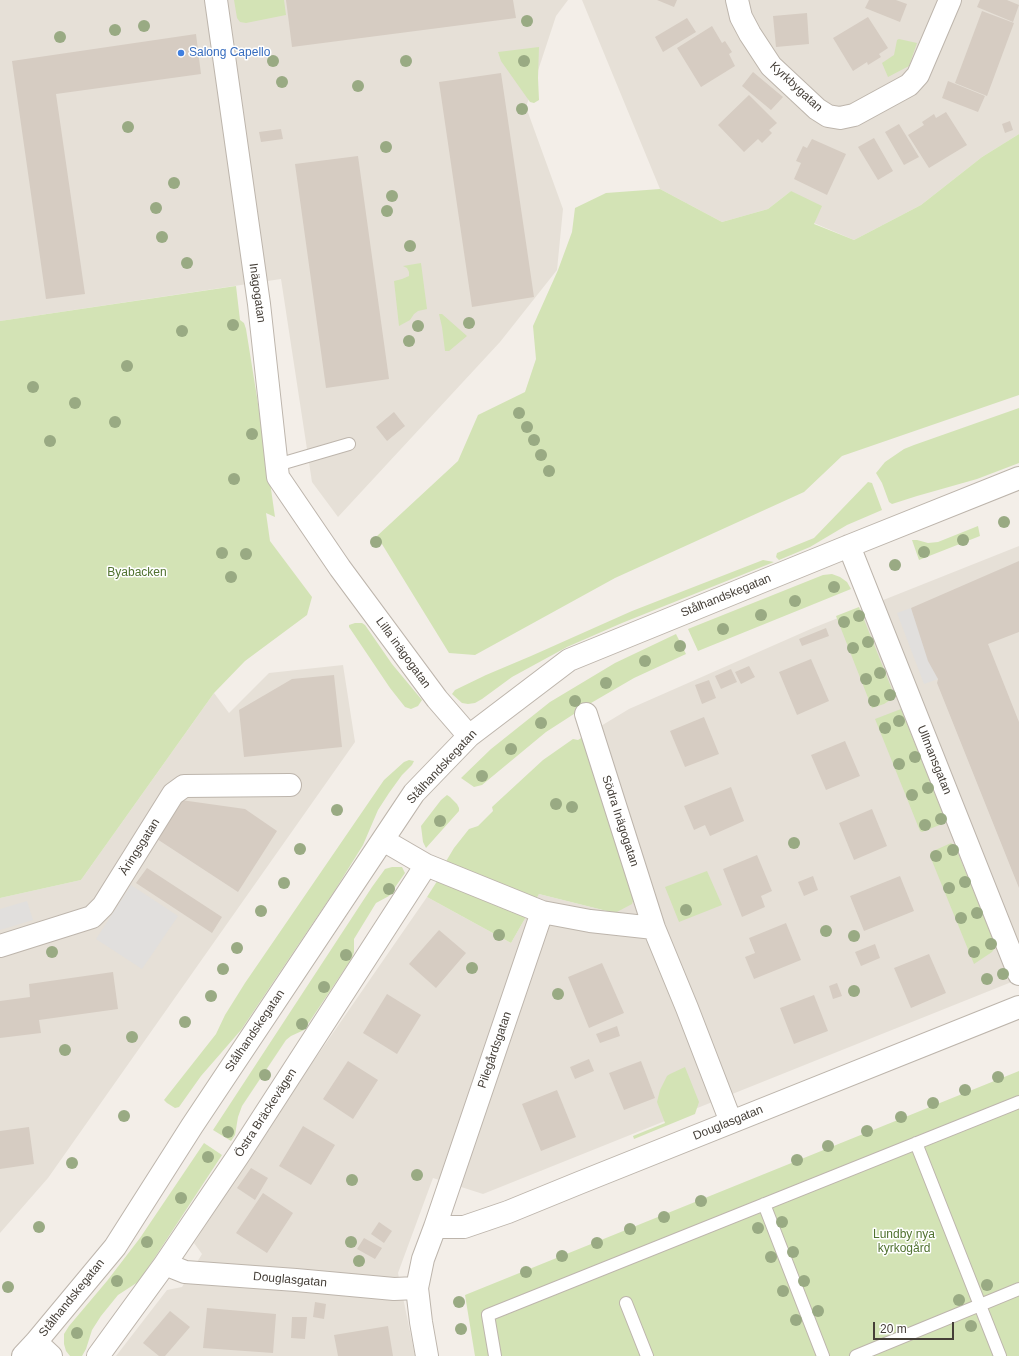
<!DOCTYPE html>
<meta charset="utf-8">
<style>
body{margin:0}
#map{position:relative;width:1019px;height:1356px;overflow:hidden;background:#f3eee8;font-family:Helvetica,sans-serif}
canvas{display:block}
.scale{position:absolute;left:873px;top:1322px;width:81px;height:18px;box-sizing:border-box;border:2px solid #453f38;border-top:0;padding-left:5px;font-size:12px;line-height:14px;white-space:nowrap;color:#453f38;-webkit-text-stroke:3px #fff;paint-order:stroke}
</style>
<div id="map">
<canvas width="1019" height="1356"></canvas>
<div class="scale">20 m</div>
</div>
<script>
const ctx = document.querySelector('canvas').getContext('2d');
ctx.lineJoin = 'round';
function paint(path, color) { ctx.fillStyle = color; ctx.fill(path, 'evenodd'); }
const poly = rows => new Path2D(rows.map(r => 'M' + r).join(''));
function strokePath(path, color, width, dash) { ctx.strokeStyle = color; ctx.lineWidth = width; ctx.lineCap = dash ? 'butt' : 'round'; ctx.setLineDash(dash || []); ctx.stroke(path); }
function write(font, color, halo, rows, align = 'center') {
  ctx.font = font + ' Helvetica,sans-serif'; ctx.lineWidth = 3; ctx.setLineDash([]); ctx.textBaseline = 'middle'; ctx.strokeStyle = halo; ctx.fillStyle = color; for (const [text, x, y, turn = 0] of rows) {
    ctx.save(); ctx.translate(x, y); ctx.rotate((+turn || 0) * Math.PI / 180); ctx.textAlign = isNaN(turn) ? turn : align; if (halo) ctx.strokeText(text, 0, 0); ctx.fillText(text, 0, 0); ctx.restore();
  }
}
paint(poly([
 [0,0,568,0,556,16,526,107,563,209,557,270,500,342,338,517,312,482,281,279,0,321],
 [582,0,1019,0,1019,134,982,157,921,205,854,240,814,223,791,191,768,209,722,222,660,189],
 [1019,546,1019,979,483,1194,433,1178,398,1273,415,1356,116,1356,167,1290,182,1287,202,1254,194,1243,297,1085,427,897,511,943,539,894,615,913,586,735,629,709,813,628],
 [343,665,355,742,48,1178,0,1233,0,898,81,880,214,693,229,713,269,673]
]), '#e6e0d7');
paint(poly([
 [234,0,284,0,286,15,246,23,240,22,237,18],
 [899,39,917,43,909,66,888,77,882,63,894,55,897,40],
 [539,47,538,78,539,100,534,103,530,102,525,95,501,61,498,52],
 [1019,134,1019,395,842,456,804,492,615,578,475,655,449,653,377,536,458,461,478,415,525,392,536,359,533,326,558,270,572,232,575,208,606,193,660,189,722,222,768,209,791,191,822,206,814,224,854,240,921,205,982,157],
 [421,263,427,309,418,311,414,314,410,320,399,326,394,281,402,279,409,276,409,272,407,268,403,266],
 [236,286,240,320,244,323,246,329,265,447,275,517,266,513,270,541,312,597,307,615,245,661,214,693,81,880,0,898,0,321],
 [439,314,442,314,467,336,449,351,445,351,442,327],
 [1019,408,1019,463,977,479,917,496,892,504,889,502,882,483,876,473,885,462,904,449,914,445],
 [868,482,872,483,882,510,847,525,810,547,779,560,776,557,777,553,814,538],
 [978,526,980,536,919,560,912,540,917,540,928,543,938,542],
 [763,560,774,562,622,623,567,647,512,677,482,699,475,703,468,704,462,703,452,694,455,690,486,675,531,656,632,611],
 [832,574,840,577,847,582,851,589,698,651,688,629,823,575],
 [859,607,895,697,884,704,872,708,836,616],
 [355,623,362,623,365,625,392,664,422,700,418,706,411,709,405,707,390,688,349,627,349,625],
 [676,634,686,654,634,678,591,703,546,732,482,785,474,787,461,778,491,749,550,702,615,663],
 [901,709,945,819,942,824,922,832,920,831,875,719],
 [586,735,637,889,632,904,615,913,539,894,511,943,427,897,448,864,445,863,454,848,469,829,478,826,493,811,492,807,543,760,573,739,578,740],
 [409,760,414,761,412,765,402,775,389,793,378,810,363,845,335,890,241,1030,201,1076,179,1107,175,1108,167,1103,164,1100,216,1034,225,1015,245,983,384,780,404,762],
 [447,795,450,797,457,804,459,808,459,811,426,848,423,842,421,826,441,800],
 [951,843,955,846,996,946,992,952,974,964,930,856,931,852],
 [392,867,402,867,405,873,389,896,376,903,354,939,354,952,352,958,304,1030,291,1036,286,1040,242,1106,238,1117,235,1135,231,1141,213,1130,372,887,385,869],
 [707,871,722,905,679,922,665,887],
 [685,1067,699,1102,695,1114,634,1139,633,1136,665,1123,657,1102,660,1090,667,1076,670,1074],
 [1019,1071,1019,1356,475,1356,465,1295],
 [204,1143,222,1155,142,1277,138,1282,118,1295,101,1316,92,1330,86,1349,82,1356,70,1356,66,1351,64,1344,64,1334,69,1326,107,1281,140,1238]
]), '#d3e3b5');
paint(poly([
 [911,608,938,679,924,684,897,613],
 [131,885,178,916,142,969,96,939],
 [27,901,33,920,0,930,0,909]
]), '#e1dfdd');
paint(poly([
 [286,0,513,0,516,18,292,47],
 [657,0,677,0,674,7],
 [869,0,896,0,907,4,900,22,865,8],
 [980,0,1007,0,1019,5,1013,22,977,7],
 [982,11,1014,23,987,96,955,83],
 [807,13,809,44,776,47,773,16],
 [868,17,888,48,879,54,881,57,868,65,867,62,853,71,833,38],
 [687,18,696,32,663,52,655,37],
 [712,26,722,43,725,41,732,52,729,54,735,66,701,87,677,48],
 [196,34,201,74,56,94,85,294,46,299,12,61],
 [753,72,783,97,771,110,742,86],
 [501,73,534,297,472,307,439,82],
 [948,81,985,96,978,112,942,98],
 [749,95,777,123,769,130,772,133,762,143,758,139,744,152,718,125],
 [946,112,967,145,929,168,908,135,924,125,922,122,934,114,936,118],
 [1010,121,1013,130,1005,133,1002,124],
 [899,124,919,157,904,165,885,132],
 [281,129,283,139,261,142,259,132],
 [874,138,893,171,878,180,858,147],
 [812,139,846,154,827,195,794,179,801,163,796,161,803,146,807,148],
 [358,156,389,379,326,388,295,164],
 [394,412,405,426,387,441,376,427],
 [1019,561,1019,632,988,644,1019,722,1019,888,937,683,938,679,928,661,911,608],
 [826,628,829,636,802,646,799,639],
 [811,659,829,701,797,715,779,672],
 [749,666,755,677,741,684,735,672],
 [731,669,737,682,721,689,715,676],
 [334,675,342,747,244,757,239,710,292,679],
 [709,680,716,698,702,704,695,685],
 [704,717,719,754,685,767,670,731],
 [845,741,860,776,826,790,811,755],
 [731,787,744,821,710,836,705,825,694,830,684,806],
 [181,800,245,809,277,831,238,892,157,839],
 [872,809,887,846,854,860,839,823],
 [757,855,772,891,761,896,765,907,742,917,723,869],
 [147,868,222,917,212,933,136,883],
 [813,876,818,890,804,896,798,882],
 [900,876,914,911,864,931,850,896],
 [786,923,801,960,754,979,745,957,755,953,749,938],
 [439,930,466,953,436,988,409,964],
 [875,944,880,958,861,966,855,952],
 [929,954,946,993,911,1008,894,968],
 [602,963,624,1013,589,1028,568,977],
 [113,972,118,1009,39,1020,41,1033,0,1038,0,1001,30,997,29,984],
 [837,983,842,996,833,999,829,986],
 [387,994,421,1015,397,1054,363,1033],
 [814,995,828,1031,794,1044,780,1008],
 [617,1026,620,1036,600,1043,596,1034],
 [589,1059,594,1071,575,1079,570,1067],
 [348,1061,378,1080,353,1119,323,1099],
 [641,1061,655,1098,624,1110,609,1073],
 [557,1090,576,1137,541,1151,522,1104],
 [303,1126,335,1145,311,1185,279,1166],
 [29,1127,34,1164,0,1169,0,1131],
 [251,1168,268,1178,255,1200,237,1188],
 [263,1193,293,1213,267,1253,236,1233],
 [379,1222,392,1231,384,1243,371,1234],
 [364,1238,382,1248,375,1259,357,1249],
 [315,1302,326,1304,324,1319,313,1317],
 [207,1308,276,1314,273,1353,203,1348],
 [170,1311,190,1327,165,1356,159,1356,143,1343],
 [292,1317,307,1317,305,1339,291,1338],
 [388,1326,393,1356,338,1356,334,1335]
]), '#d6ccc2');
const service = poly([
 [277,465,349,444],
 [916,1143,1000,1356],
 [764,1204,823,1356],
 [626,1303,647,1356],
 [495,1356,488,1315,1019,1102],
 [856,1356,1019,1289]
]);
const minor = poly([
 [216,0,259,304,278,477,340,568,437,699,469,736],
 [737,0,741,17,750,34,771,66,817,109,828,116,840,118,854,115,909,85,918,75,950,0],
 [849,546,1019,974],
 [586,714,654,928,687,1008,731,1122],
 [383,840,426,865,542,912,435,1227,423,1259,417,1288,421,1322,427,1356],
 [542,912,590,921,654,928],
 [0,946,92,917,103,906,173,794,184,786,290,785],
 [435,1227,464,1227,508,1212,579,1183,1019,1007],
 [165,1264,185,1272,296,1280,394,1289,417,1288],
 [36,1342,51,1356],
 [23,1356,36,1342,115,1247,192,1126,414,793,469,736,569,660,849,546,1019,478],
 [98,1356,165,1264,238,1156,426,865]
]);
strokePath(service, '#bdb5ac', 14);
strokePath(minor, '#bdb5ac', 24);
strokePath(service, '#fff', 12);
strokePath(minor, '#fff', 22);
ctx.fillStyle = '#99aa83';
for (const [x, y] of [
 [527,21],
 [144,26],
 [115,30],
 [60,37],
 [273,61],
 [406,61],
 [524,61],
 [282,82],
 [358,86],
 [522,109],
 [128,127],
 [386,147],
 [174,183],
 [392,196],
 [156,208],
 [387,211],
 [162,237],
 [410,246],
 [187,263],
 [469,323],
 [233,325],
 [418,326],
 [182,331],
 [409,341],
 [127,366],
 [33,387],
 [75,403],
 [519,413],
 [115,422],
 [527,427],
 [252,434],
 [534,440],
 [50,441],
 [541,455],
 [549,471],
 [234,479],
 [1004,522],
 [963,540],
 [376,542],
 [924,552],
 [222,553],
 [246,554],
 [895,565],
 [231,577],
 [834,587],
 [795,601],
 [761,615],
 [859,616],
 [844,622],
 [723,629],
 [868,642],
 [680,646],
 [853,648],
 [645,661],
 [880,673],
 [866,679],
 [606,683],
 [890,695],
 [575,701],
 [874,701],
 [899,721],
 [541,723],
 [885,728],
 [511,749],
 [915,757],
 [899,764],
 [482,776],
 [928,788],
 [912,795],
 [556,804],
 [572,807],
 [337,810],
 [941,819],
 [440,821],
 [925,825],
 [794,843],
 [300,849],
 [953,850],
 [936,856],
 [965,882],
 [284,883],
 [949,888],
 [389,889],
 [686,910],
 [261,911],
 [977,913],
 [961,918],
 [826,931],
 [499,935],
 [854,936],
 [991,944],
 [237,948],
 [52,952],
 [974,952],
 [346,955],
 [472,968],
 [223,969],
 [1003,974],
 [987,979],
 [324,987],
 [854,991],
 [558,994],
 [211,996],
 [185,1022],
 [302,1024],
 [132,1037],
 [65,1050],
 [265,1075],
 [998,1077],
 [965,1090],
 [933,1103],
 [124,1116],
 [901,1117],
 [867,1131],
 [228,1132],
 [828,1146],
 [208,1157],
 [797,1160],
 [72,1163],
 [417,1175],
 [352,1180],
 [181,1198],
 [701,1201],
 [664,1217],
 [782,1222],
 [39,1227],
 [758,1228],
 [630,1229],
 [147,1242],
 [351,1242],
 [597,1243],
 [793,1252],
 [562,1256],
 [771,1257],
 [359,1261],
 [526,1272],
 [117,1281],
 [804,1281],
 [987,1285],
 [8,1287],
 [783,1291],
 [959,1300],
 [459,1302],
 [818,1311],
 [796,1320],
 [971,1326],
 [461,1329],
 [77,1333]
]) { ctx.beginPath(); ctx.arc(x, y, 6, 0, 2 * Math.PI); ctx.fill(); }
for (const [x, y, r, color] of [
 [181,53,4,"#3f7fe0"]
]) { const dot = new Path2D(); dot.arc(x, y, r, 0, 2 * Math.PI); ctx.fillStyle = color; ctx.fill(dot); strokePath(dot, '#fff', 1.5); }
write('12px', '#366cbe', '#fff', [
 ["Salong Capello",189,53]
], 'left');
write('12px', '#453f38', '#fff', [
 ["Kyrkbygatan",796,87,43],
 ["Inägogatan",257,293,82],
 ["Stålhandskegatan",726,596,-22],
 ["Lilla inägogatan",403,653,54],
 ["Ullmansgatan",934,760,68],
 ["Stålhandskegatan",442,767,-47],
 ["Södra Inägogatan",620,821,72],
 ["Äringsgatan",140,847,-58],
 ["Stålhandskegatan",255,1031,-56],
 ["Pilegårdsgatan",495,1050,-71],
 ["Östra Bräckevägen",266,1113,-57],
 ["Douglasgatan",728,1123,-22],
 ["Douglasgatan",290,1280,5],
 ["Stålhandskegatan",72,1298,-51]
]);
write('12px', '#507230', '#fff', [
 ["Byabacken",137,573],
 ["Lundby nya",904,1235],
 ["kyrkogård",904,1249]
]);
</script>
